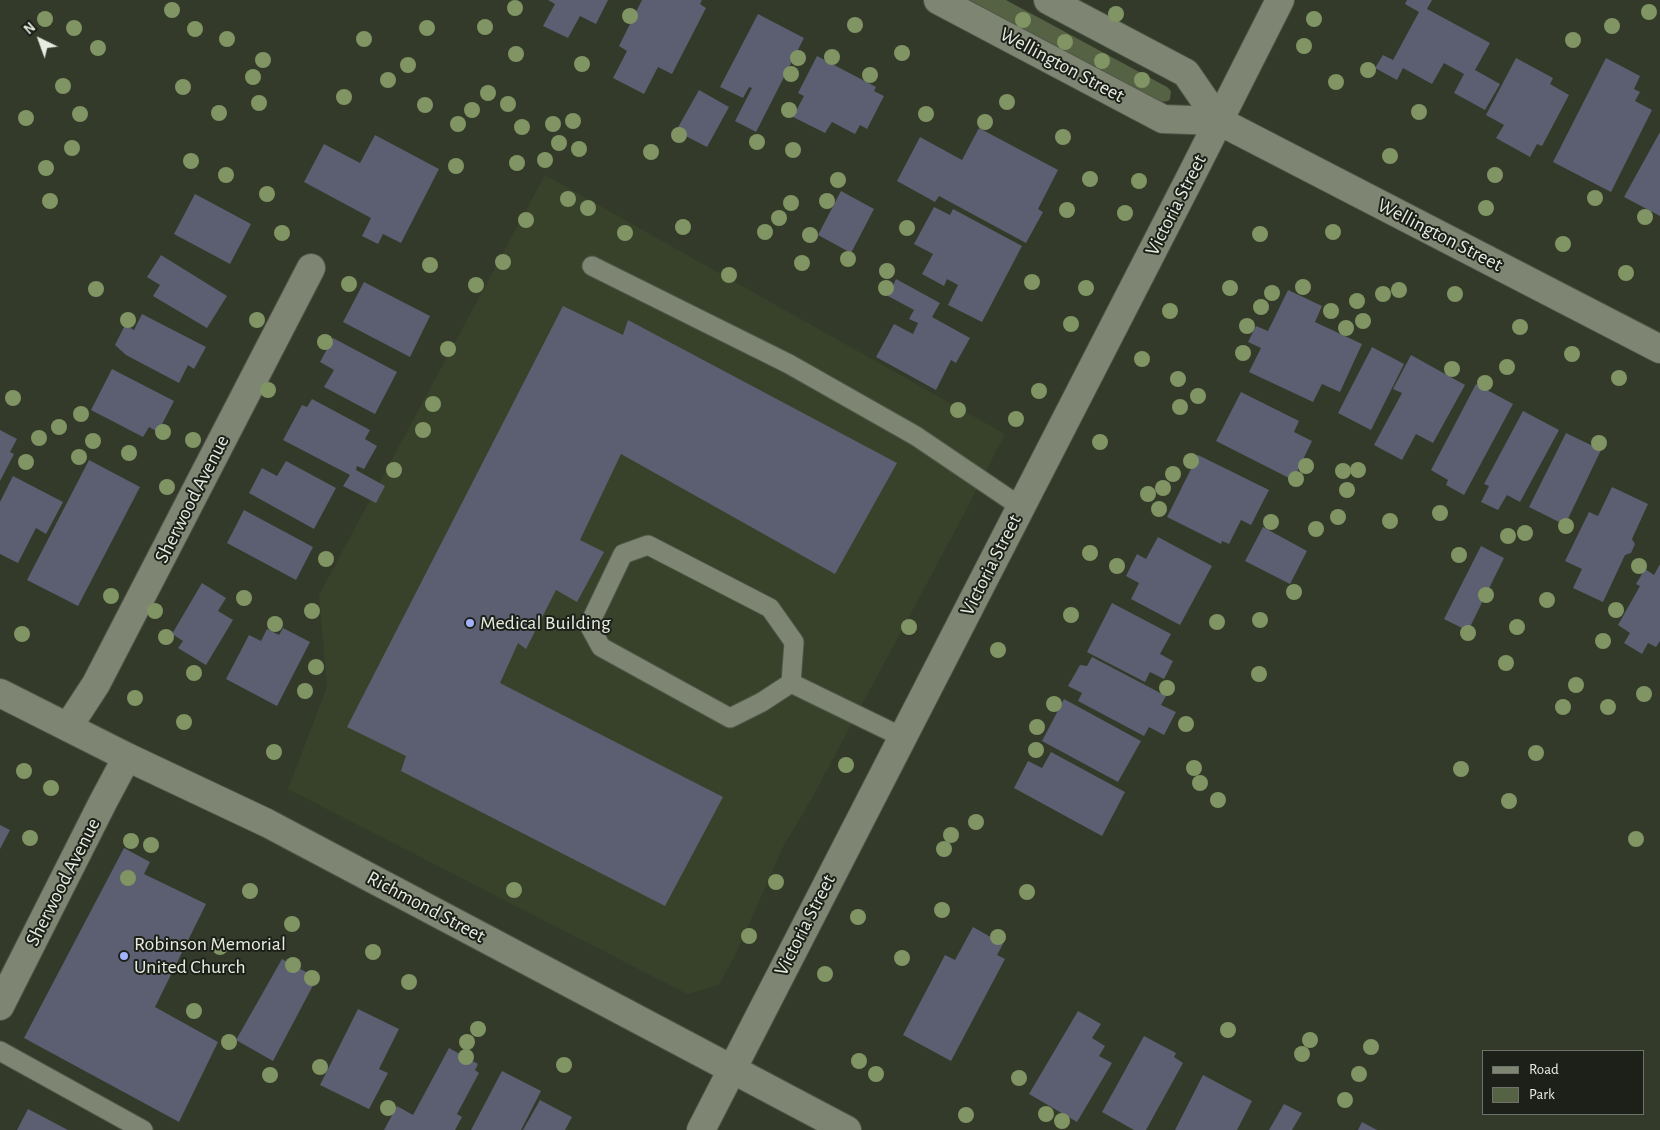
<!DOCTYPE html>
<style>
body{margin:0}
#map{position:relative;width:1660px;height:1130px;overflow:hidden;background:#333a2a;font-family:"Alegreya Sans",sans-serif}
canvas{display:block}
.legend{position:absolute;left:1482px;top:1050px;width:162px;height:65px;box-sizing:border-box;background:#1d2018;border:1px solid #6e7268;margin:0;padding:6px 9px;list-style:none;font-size:15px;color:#e7ece1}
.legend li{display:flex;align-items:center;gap:10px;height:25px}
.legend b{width:25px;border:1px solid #6e7268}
.north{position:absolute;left:15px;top:15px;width:50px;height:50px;-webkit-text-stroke:4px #1d2018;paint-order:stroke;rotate:318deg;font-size:14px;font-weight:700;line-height:20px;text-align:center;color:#e7ece1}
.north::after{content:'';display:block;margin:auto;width:18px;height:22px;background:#e7ece1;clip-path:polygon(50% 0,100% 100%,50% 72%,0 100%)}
</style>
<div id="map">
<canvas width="1660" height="1130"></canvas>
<ul class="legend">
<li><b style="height:6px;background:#7e8673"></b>Road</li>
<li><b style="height:14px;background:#566244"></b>Park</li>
</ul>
<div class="north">N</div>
</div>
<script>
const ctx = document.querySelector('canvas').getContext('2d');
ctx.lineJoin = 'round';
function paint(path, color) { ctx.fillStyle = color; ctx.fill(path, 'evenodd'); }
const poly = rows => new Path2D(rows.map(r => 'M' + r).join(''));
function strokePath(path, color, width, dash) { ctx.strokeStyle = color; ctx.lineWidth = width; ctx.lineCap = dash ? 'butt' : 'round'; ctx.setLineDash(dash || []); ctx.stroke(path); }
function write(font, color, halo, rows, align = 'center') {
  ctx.font = font + ' "Alegreya Sans",sans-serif'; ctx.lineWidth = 4; ctx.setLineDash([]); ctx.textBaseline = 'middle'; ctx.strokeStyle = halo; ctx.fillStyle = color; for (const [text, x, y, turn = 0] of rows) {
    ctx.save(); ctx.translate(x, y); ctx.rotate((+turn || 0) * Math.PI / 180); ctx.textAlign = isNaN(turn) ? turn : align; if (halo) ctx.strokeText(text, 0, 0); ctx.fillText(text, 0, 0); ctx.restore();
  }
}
paint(poly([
 [545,175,1005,434,965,512,812,798,783,847,737,951,719,985,687,994,288,789,327,687,319,595]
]), '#38422b');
paint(poly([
 [967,0,1006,0,1167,87,1171,91,1170,99,1168,101,1161,102]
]), '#566244');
paint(poly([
 [548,0,608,0,596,24,580,16,568,38,543,26,555,4],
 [642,0,702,0,700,4,706,8,672,74,658,67,644,94,613,78,627,51,619,46],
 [1407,0,1432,0,1427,9,1490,43,1475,70,1500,84,1485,110,1454,93,1464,74,1444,63,1432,84,1403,68,1397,80,1375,68,1383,55,1393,60,1419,12,1405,4],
 [758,14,804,38,756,132,735,121,752,88,749,87,743,98,720,87],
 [817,56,876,87,874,91,884,96,867,129,860,125,855,134,832,122,825,133,793,117,804,96,798,93],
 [1516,58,1553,78,1550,84,1569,95,1542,146,1537,144,1530,157,1496,138,1504,125,1486,115],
 [1606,58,1640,76,1634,89,1640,92,1635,101,1652,110,1611,192,1553,162],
 [699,90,729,107,707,147,676,131],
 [979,128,1058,170,1038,209,1043,212,1026,243,939,196,935,202,897,181,920,137,962,160],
 [1660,132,1660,216,1624,197],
 [375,135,439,169,401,243,383,234,378,244,362,236,371,218,304,182,324,144,360,163],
 [841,191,874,209,851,253,818,235],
 [195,194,251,224,230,264,174,234],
 [934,207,950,215,953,209,1022,246,982,322,948,305,958,285,947,279,944,286,922,274,933,254,914,244],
 [161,255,227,296,207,328,153,296,160,285,147,277],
 [896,279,940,303,932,317,970,338,956,363,951,360,936,390,876,357,894,324,913,334,918,323,909,319,914,310,888,296],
 [364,282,430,316,410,357,343,322],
 [1288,290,1322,306,1315,322,1362,344,1340,392,1322,384,1313,402,1249,372,1261,348,1248,342,1256,326,1268,331],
 [563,306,623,335,628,320,897,463,835,574,621,454,580,540,604,552,577,602,556,590,526,649,518,643,500,683,723,797,665,906,401,771,406,756,347,727],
 [142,314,206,347,194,369,188,365,179,383,126,355,115,345,125,325,134,330],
 [333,338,397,372,375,414,324,387,334,370,320,362],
 [1372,347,1404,364,1371,430,1338,413],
 [1411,355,1465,385,1433,443,1416,434,1402,460,1374,445,1402,393,1393,389],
 [112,369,174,401,158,432,149,427,143,437,91,410],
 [1476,384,1513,404,1464,495,1446,485,1448,480,1431,470],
 [1241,392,1299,421,1294,432,1312,441,1293,480,1216,441],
 [312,399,370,430,365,439,377,446,364,469,357,466,356,470,385,486,376,503,343,486,350,475,283,440,302,405,307,407],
 [1523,411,1559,430,1520,502,1507,495,1498,510,1481,502,1489,486,1484,484],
 [0,430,17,439,10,452,14,454,0,481],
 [1566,433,1601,450,1565,525,1529,507],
 [1198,455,1269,490,1251,525,1241,520,1229,544,1222,541,1221,544,1167,517],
 [89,460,140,487,78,606,27,580],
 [286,461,336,488,314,529,249,493,262,468,277,476],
 [13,476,63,502,46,534,36,528,18,563,0,554,0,502],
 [1612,487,1648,504,1632,539,1635,544,1631,553,1625,555,1603,602,1573,588,1582,569,1565,561,1589,512,1598,516],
 [244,510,313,547,296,580,227,543],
 [1263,527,1307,551,1290,584,1245,561],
 [1158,537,1212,566,1180,625,1131,599,1139,583,1126,576,1137,554,1146,559],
 [1481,546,1504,558,1468,631,1444,619],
 [1660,564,1660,641,1656,647,1648,643,1642,654,1624,643,1630,633,1618,625,1640,586,1636,584,1645,569,1654,575],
 [202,583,226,598,218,611,233,620,206,665,178,648,183,641,172,634],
 [1112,603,1171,634,1160,654,1173,661,1164,679,1150,672,1145,682,1087,652],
 [283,628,310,642,277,706,226,679,249,635,261,641,267,629,279,635],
 [1092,657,1166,696,1161,705,1176,712,1164,735,1149,727,1144,736,1078,701,1082,693,1068,686,1080,665,1087,666],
 [1064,699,1141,741,1118,782,1042,741],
 [1051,752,1125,792,1102,836,1014,788,1028,761,1042,768],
 [0,825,10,830,0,849],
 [124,848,150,862,144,874,206,904,155,1007,218,1042,179,1122,24,1038],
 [973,927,1003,944,997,955,1005,959,951,1061,903,1035,945,955,955,960],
 [282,959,317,978,273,1061,236,1040],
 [358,1009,399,1029,379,1069,388,1073,369,1109,320,1085],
 [1078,1011,1101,1024,1092,1038,1105,1046,1099,1056,1112,1063,1077,1122,1029,1094],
 [1144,1036,1176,1053,1174,1057,1183,1063,1146,1130,1134,1130,1102,1112],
 [449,1048,478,1064,475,1070,479,1073,457,1114,462,1117,455,1130,384,1130,397,1106,413,1115],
 [502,1071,541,1091,521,1130,471,1130],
 [1203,1075,1252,1101,1237,1130,1175,1130],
 [540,1100,572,1117,565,1130,523,1130],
 [1284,1104,1302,1113,1292,1130,1269,1130],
 [28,1109,68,1130,17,1130],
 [1362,1122,1377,1130,1358,1130]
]), '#5b5f71');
const service = poly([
 [592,266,789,364,916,436,1021,507],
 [791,683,762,702,730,718,601,647,589,625,623,554,648,545,770,608,794,642,791,683,902,737],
 [0,1051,143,1130]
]);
const minor = poly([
 [938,0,1163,119,1219,121,1660,349],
 [1048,0,1186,73,1219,121],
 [68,727,96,684,311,268],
 [0,1006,103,802,127,757],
 [701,1130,1192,174,1280,0]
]);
const secondary = poly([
 [0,693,127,757,267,823,847,1130]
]);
strokePath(service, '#505648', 21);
strokePath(minor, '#505648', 30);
strokePath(secondary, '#505648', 30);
strokePath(service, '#7e8673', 19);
strokePath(minor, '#7e8673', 28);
strokePath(secondary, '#7e8673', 28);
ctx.fillStyle = '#819464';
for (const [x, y] of [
 [515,8],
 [172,10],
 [1649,12],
 [1116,14],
 [630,16],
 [45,19],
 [1314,19],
 [1023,20],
 [855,25],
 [1612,26],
 [485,27],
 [74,28],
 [427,28],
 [195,29],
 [227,39],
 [364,39],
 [1573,40],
 [1065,42],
 [1304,46],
 [98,48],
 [902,53],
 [516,54],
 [832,57],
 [798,58],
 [263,60],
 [1102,61],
 [582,64],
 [408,65],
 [1368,70],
 [791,74],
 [870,75],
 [253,77],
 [388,80],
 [1142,80],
 [1336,82],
 [63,86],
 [183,87],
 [488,93],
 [344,97],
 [1007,102],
 [259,103],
 [508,104],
 [425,105],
 [472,110],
 [789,110],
 [1419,112],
 [219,113],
 [80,114],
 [926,114],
 [26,118],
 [573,121],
 [985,122],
 [458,124],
 [553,124],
 [522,127],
 [679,135],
 [1063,137],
 [757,142],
 [559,143],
 [72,148],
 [579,149],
 [793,150],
 [651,152],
 [1390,156],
 [545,160],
 [191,161],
 [517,163],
 [456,166],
 [46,168],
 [226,175],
 [1495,175],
 [1090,179],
 [838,180],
 [1139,181],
 [267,194],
 [1595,198],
 [568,199],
 [50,201],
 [827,201],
 [791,203],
 [588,208],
 [1486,208],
 [1067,210],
 [1125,213],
 [1645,217],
 [779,218],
 [526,220],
 [683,227],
 [907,228],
 [765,232],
 [1333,232],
 [282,233],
 [625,233],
 [1260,234],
 [810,235],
 [1563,244],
 [848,259],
 [503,262],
 [802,263],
 [430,265],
 [887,271],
 [1626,273],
 [729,275],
 [1032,282],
 [349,284],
 [476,285],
 [1303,287],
 [886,288],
 [1086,288],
 [1230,288],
 [96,289],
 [1399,290],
 [1272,293],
 [1383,294],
 [1455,294],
 [1357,301],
 [1261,307],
 [1170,311],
 [1331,311],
 [128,320],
 [257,320],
 [1363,321],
 [1071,324],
 [1247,326],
 [1520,327],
 [1346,328],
 [325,342],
 [448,349],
 [1243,353],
 [1572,354],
 [1142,359],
 [1507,367],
 [1452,369],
 [1619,378],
 [1178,379],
 [1485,383],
 [268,390],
 [1039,391],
 [1198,396],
 [13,398],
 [433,404],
 [1180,407],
 [958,410],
 [81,414],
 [1016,419],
 [59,427],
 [423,430],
 [163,432],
 [39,438],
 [193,440],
 [93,441],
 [1100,442],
 [1599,443],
 [129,453],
 [79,457],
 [1191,461],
 [26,462],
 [1306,466],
 [394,470],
 [1358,470],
 [1343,471],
 [1173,474],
 [1296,479],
 [167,487],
 [1163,488],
 [1347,490],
 [1148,494],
 [1159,509],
 [1440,513],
 [1338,517],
 [1390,521],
 [1271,522],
 [1566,526],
 [1316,529],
 [1525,533],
 [1508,536],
 [1090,553],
 [1459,555],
 [326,559],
 [1117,566],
 [1639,566],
 [1294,592],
 [1486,595],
 [111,596],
 [244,598],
 [1547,600],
 [1616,610],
 [155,611],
 [312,611],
 [1071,615],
 [1260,620],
 [1217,622],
 [275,624],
 [909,627],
 [1517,627],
 [1468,633],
 [22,634],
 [166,637],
 [1603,641],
 [998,650],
 [1506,663],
 [316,667],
 [194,673],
 [1259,674],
 [1576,685],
 [1167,688],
 [305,691],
 [1644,694],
 [135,698],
 [1054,704],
 [1563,707],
 [1608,707],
 [184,722],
 [1186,724],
 [1037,727],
 [1036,750],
 [274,752],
 [1536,753],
 [846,765],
 [1194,768],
 [1461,769],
 [24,771],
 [1200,783],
 [51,788],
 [1218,800],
 [1509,801],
 [976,822],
 [951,835],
 [30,838],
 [1636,839],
 [131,841],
 [151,845],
 [944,849],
 [128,878],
 [776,882],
 [514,890],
 [250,891],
 [1027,892],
 [942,910],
 [858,917],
 [292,924],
 [749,936],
 [998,937],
 [220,947],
 [373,952],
 [902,958],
 [293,965],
 [825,974],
 [312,978],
 [409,982],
 [194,1011],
 [478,1029],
 [1228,1030],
 [1310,1040],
 [229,1042],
 [467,1042],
 [1371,1047],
 [1302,1054],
 [466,1057],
 [859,1061],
 [564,1065],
 [320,1067],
 [876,1074],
 [1359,1074],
 [270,1075],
 [1019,1078],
 [1345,1100],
 [388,1108],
 [1046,1114],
 [966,1115],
 [1062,1121]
]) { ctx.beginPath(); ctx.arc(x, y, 8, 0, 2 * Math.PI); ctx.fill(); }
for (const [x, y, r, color] of [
 [470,623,5,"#a3b2fc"],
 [124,956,5,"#a3b2fc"]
]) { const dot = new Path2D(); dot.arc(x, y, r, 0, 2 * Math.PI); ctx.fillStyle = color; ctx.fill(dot); strokePath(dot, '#1d2018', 2); }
write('20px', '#e7ece1', '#1d2018', [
 ["Wellington Street",1062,65,28],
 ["Victoria Street",1176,205,-63],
 ["Wellington Street",1440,235,27],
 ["Sherwood Avenue",192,499,-63],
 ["Victoria Street",991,565,-63],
 ["Sherwood Avenue",63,882,-63],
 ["Richmond Street",426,907,28],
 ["Victoria Street",805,925,-63]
]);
write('20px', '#e7ece1', '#1d2018', [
 ["Medical Building",480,623],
 ["Robinson Memorial",134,944],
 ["United Church",134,967]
], 'left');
</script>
